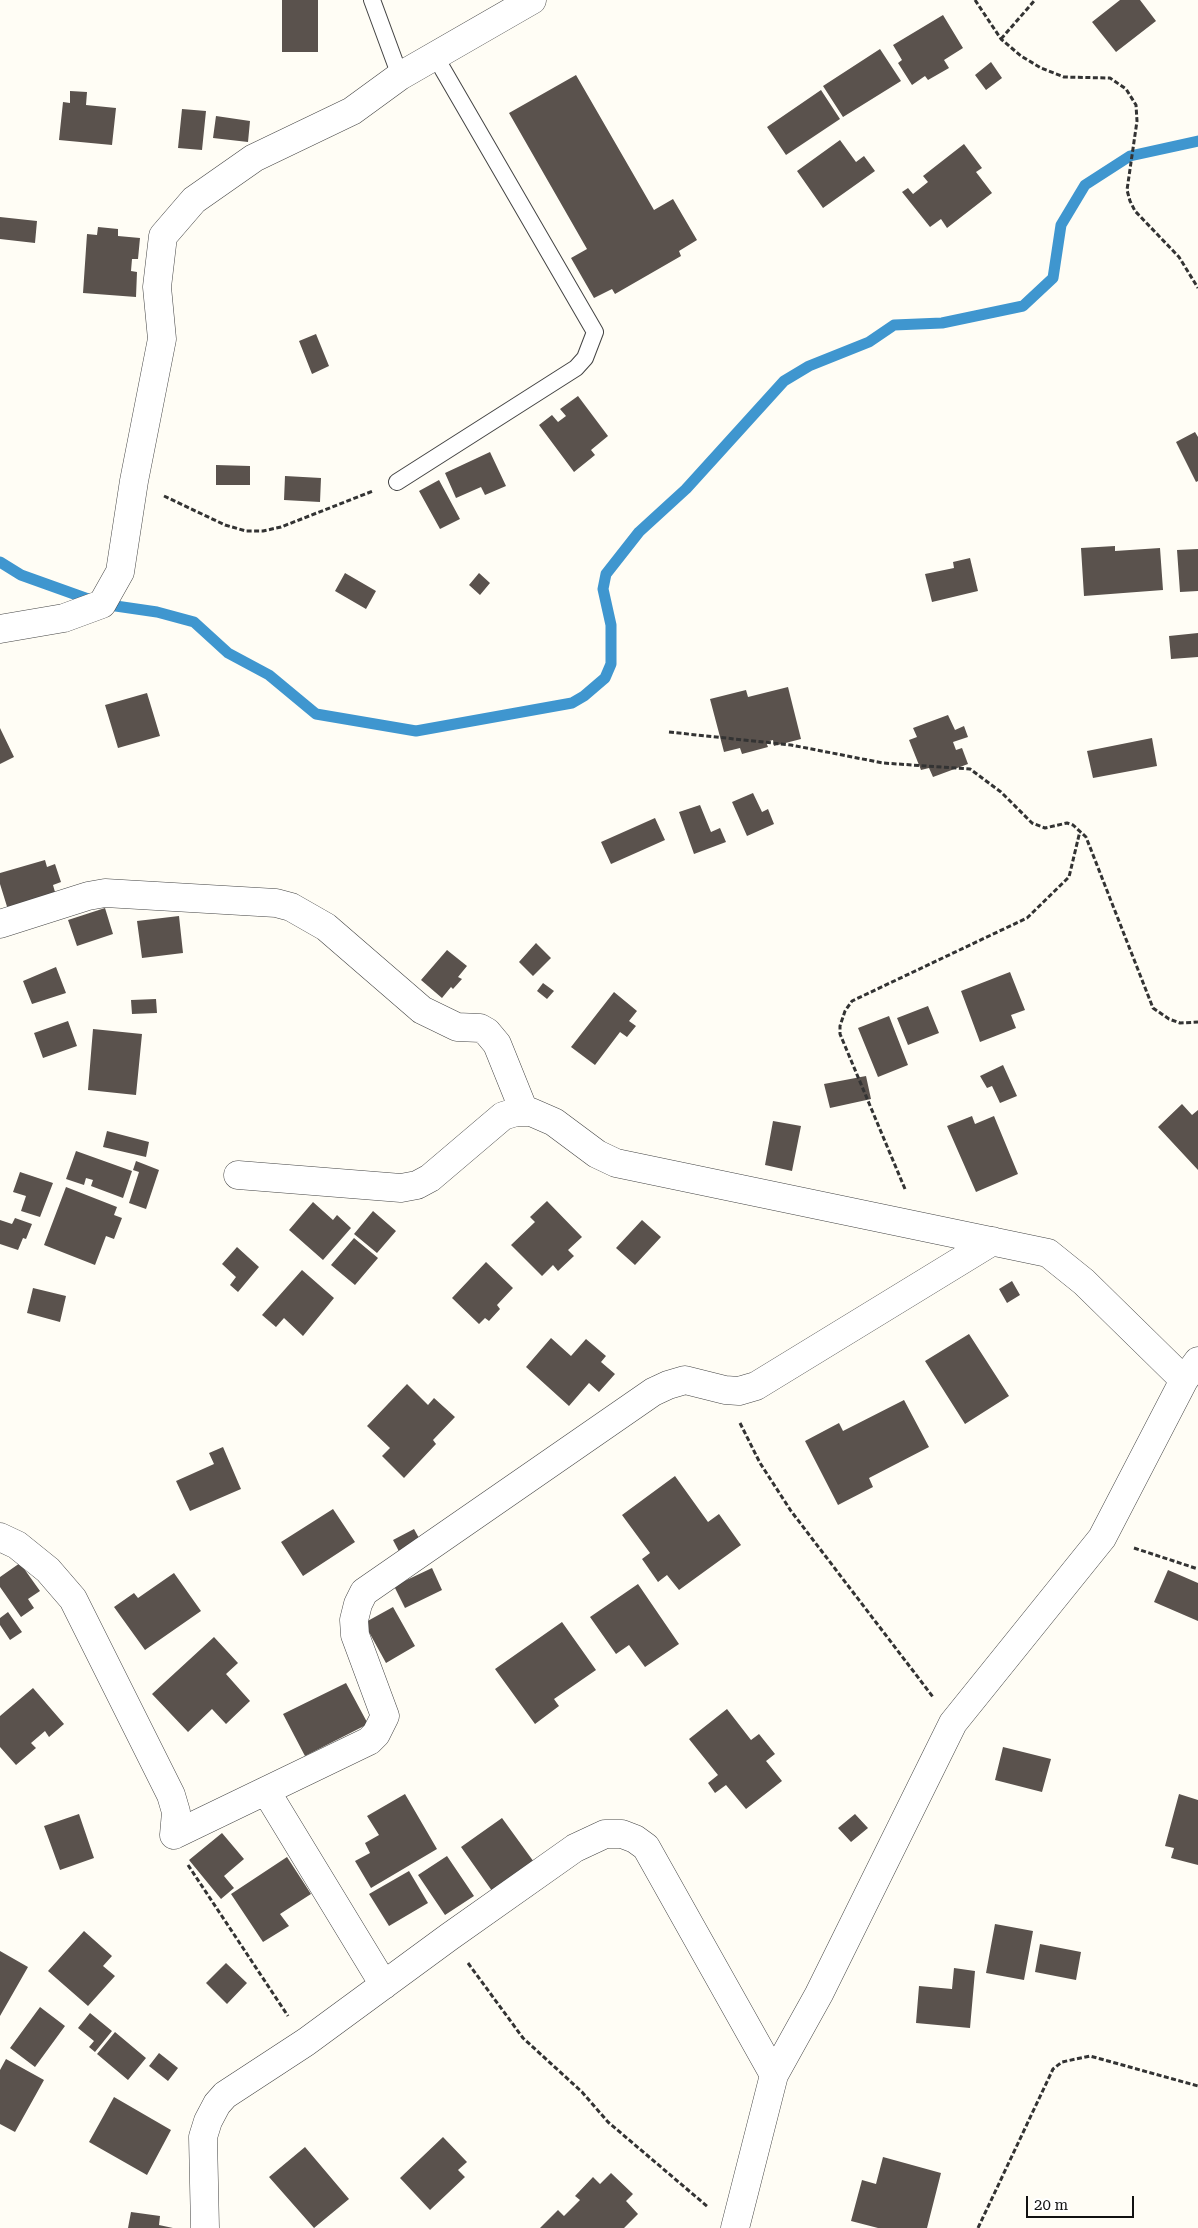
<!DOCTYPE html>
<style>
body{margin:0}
#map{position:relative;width:1198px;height:2228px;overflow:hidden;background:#fffdf5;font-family:"Roboto Serif",serif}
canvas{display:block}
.scale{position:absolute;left:1026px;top:2196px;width:108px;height:22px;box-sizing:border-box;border:2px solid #111;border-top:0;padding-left:6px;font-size:15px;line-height:18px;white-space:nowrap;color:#111;-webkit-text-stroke:4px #fff;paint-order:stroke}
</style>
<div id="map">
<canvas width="1198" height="2228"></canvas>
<div class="scale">20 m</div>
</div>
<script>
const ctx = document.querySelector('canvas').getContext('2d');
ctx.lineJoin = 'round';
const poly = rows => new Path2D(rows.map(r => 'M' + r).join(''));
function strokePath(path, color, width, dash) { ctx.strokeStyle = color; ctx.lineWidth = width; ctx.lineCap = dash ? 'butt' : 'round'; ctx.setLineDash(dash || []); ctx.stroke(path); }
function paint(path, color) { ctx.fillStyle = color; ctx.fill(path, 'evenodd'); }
strokePath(poly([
 [0,562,21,575,102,604,157,612,194,622,228,653,269,675,316,714,416,731,572,703,584,696,605,678,611,664,611,625,603,589,606,574,639,532,686,489,784,381,809,366,869,342,894,325,942,323,1023,306,1053,278,1061,225,1085,185,1130,156,1198,141]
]), '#3f96cf', 11);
paint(poly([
 [282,0,318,0,318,52,282,52],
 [1120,0,1140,0,1156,21,1116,52,1092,22],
 [943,15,963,48,944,60,949,68,928,80,925,76,912,85,898,63,902,60,893,45],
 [880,49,901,81,843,117,823,86],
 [991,62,1002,78,986,90,975,75],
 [576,75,654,210,673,199,697,240,679,251,681,256,615,294,612,289,594,298,571,258,587,249,509,113],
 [821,90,840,119,786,155,767,127],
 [70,91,87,92,86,105,116,108,112,145,59,140,63,102,70,103],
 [182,109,206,111,202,150,178,148],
 [216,116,250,121,248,142,213,138],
 [840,140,856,162,864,156,875,171,823,208,797,171],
 [964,144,982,168,976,172,992,193,947,228,941,219,930,227,902,192,908,188,913,194,928,182,923,176],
 [0,217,37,221,35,243,0,239],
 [98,227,118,229,118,236,140,238,138,259,132,259,131,271,137,272,136,297,83,293,87,234,97,235],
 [316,334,329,366,312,374,299,341],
 [578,396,608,436,591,450,595,455,574,472,539,425,552,415,558,422,566,416,560,409],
 [1195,432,1198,437,1198,481,1196,482,1176,442],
 [490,452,506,486,485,495,481,487,456,498,445,473],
 [216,465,250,466,250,485,216,485],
 [285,476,321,478,320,502,284,500],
 [439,480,460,519,440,529,419,491],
 [1115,546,1115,551,1160,548,1163,590,1084,596,1081,548],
 [1198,549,1198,591,1180,592,1177,550],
 [970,558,978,591,932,602,925,574,954,568,953,562],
 [345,573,376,591,366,609,335,591],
 [479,573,490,583,480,595,469,585],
 [1198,633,1198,657,1171,659,1169,636],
 [788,687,801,739,774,746,773,740,766,742,768,747,742,754,740,748,724,752,710,699,746,690,748,697],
 [147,693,160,736,118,748,105,705],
 [948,715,955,730,964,726,968,737,953,742,956,750,962,748,968,764,933,777,929,768,921,770,909,740,917,737,913,728],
 [0,728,14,757,0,764],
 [1152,738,1157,766,1093,778,1087,751],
 [753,793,762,812,768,809,774,824,747,836,732,802],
 [700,805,711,832,720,828,726,842,694,854,679,812],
 [655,818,665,840,611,864,601,842],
 [45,860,47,867,55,864,61,882,53,885,57,899,9,913,0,884,0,873],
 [105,908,113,934,77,946,68,920],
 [179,916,183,953,142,958,137,921],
 [536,943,551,958,533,976,519,962],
 [447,950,467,966,458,977,462,979,453,989,451,987,442,998,421,980],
 [56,967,66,993,32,1004,23,981],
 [1010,972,1025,1010,1011,1015,1016,1028,980,1042,961,991],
 [543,983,554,991,547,999,537,991],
 [614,992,637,1011,629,1021,636,1026,627,1037,620,1032,595,1065,571,1047],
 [156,999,157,1013,132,1014,131,1000],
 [928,1006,939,1033,908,1045,897,1018],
 [889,1016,908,1065,878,1077,858,1028],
 [68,1021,77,1046,43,1058,34,1033],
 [93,1029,142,1034,136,1095,88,1090],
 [1003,1065,1017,1096,1000,1103,992,1086,987,1088,980,1076],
 [866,1076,871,1099,830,1108,824,1084],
 [1182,1104,1192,1115,1198,1110,1198,1170,1158,1127],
 [972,1116,975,1124,994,1116,1018,1174,976,1192,947,1126],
 [773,1121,801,1126,792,1171,765,1165],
 [107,1131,149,1142,146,1157,103,1147],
 [76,1151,132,1171,123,1198,91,1186,93,1180,86,1178,84,1185,66,1179],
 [136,1161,159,1170,146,1209,129,1203,139,1172,133,1170],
 [20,1172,53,1183,40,1217,21,1211,26,1196,13,1192],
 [66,1187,117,1207,114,1215,122,1218,114,1239,106,1236,95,1265,44,1245],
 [547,1201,582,1237,568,1250,574,1256,558,1271,553,1265,542,1276,511,1245,535,1222,530,1217],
 [313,1202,333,1220,337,1215,351,1228,323,1260,289,1230],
 [373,1211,396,1231,377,1253,354,1234],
 [15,1218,32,1224,26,1239,23,1238,18,1250,0,1244,0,1220,12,1224],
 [642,1220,661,1237,635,1265,616,1248],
 [354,1238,378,1258,355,1285,331,1265],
 [237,1247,259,1267,238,1292,230,1285,236,1277,222,1264],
 [486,1262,513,1288,497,1305,500,1309,489,1321,485,1318,479,1324,452,1298],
 [302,1270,334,1298,303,1336,284,1318,276,1327,262,1315],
 [1012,1281,1020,1295,1007,1303,999,1289],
 [33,1288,66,1296,60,1322,27,1313],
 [969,1334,1009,1396,965,1424,925,1361],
 [551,1338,571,1356,586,1339,606,1356,601,1362,615,1374,599,1392,589,1383,569,1406,526,1367],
 [407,1384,428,1405,434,1398,455,1417,433,1440,436,1444,404,1478,382,1456,390,1448,367,1426],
 [904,1400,929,1447,869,1478,873,1487,838,1505,805,1441,839,1423,843,1431],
 [223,1447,241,1489,190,1511,176,1481,214,1464,209,1453],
 [675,1476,708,1522,719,1514,741,1545,679,1590,667,1575,658,1582,642,1559,650,1553,622,1515],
 [333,1509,355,1542,303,1576,281,1542],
 [414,1529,425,1549,404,1561,393,1540],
 [20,1563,40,1591,28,1599,34,1608,21,1617,0,1587,0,1577],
 [432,1568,442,1590,405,1608,394,1586],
 [1168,1570,1198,1583,1198,1621,1154,1602],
 [174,1573,201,1611,145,1650,114,1607,134,1593,138,1598],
 [638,1584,679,1644,645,1667,629,1645,616,1654,590,1617],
 [393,1607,415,1646,386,1663,364,1623],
 [8,1612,22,1632,10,1640,0,1625,0,1618],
 [562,1622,596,1670,554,1699,559,1706,535,1724,495,1669],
 [214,1637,238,1663,226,1674,250,1701,226,1724,212,1709,188,1732,152,1694],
 [346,1683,368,1724,305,1756,283,1714],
 [33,1688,64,1724,49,1737,45,1731,31,1743,36,1748,16,1765,0,1747,0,1716],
 [727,1709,751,1740,759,1734,775,1754,766,1761,782,1781,746,1809,726,1785,715,1793,708,1783,718,1775,689,1739],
 [1003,1747,1051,1759,1042,1792,995,1780],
 [405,1794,437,1849,371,1888,355,1861,370,1853,365,1843,379,1835,367,1816],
 [1179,1794,1198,1800,1198,1865,1171,1858,1174,1848,1165,1846],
 [79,1814,94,1858,60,1870,44,1826],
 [855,1814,868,1828,851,1842,838,1828],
 [502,1818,539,1869,497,1898,461,1847],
 [222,1833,244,1859,224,1876,234,1888,221,1899,189,1860],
 [447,1856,474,1896,445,1915,418,1875],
 [287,1857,311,1894,280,1914,289,1926,263,1942,231,1894],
 [409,1871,428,1903,389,1926,369,1894],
 [995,1924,1033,1931,1024,1980,986,1973],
 [84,1931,112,1956,103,1966,115,1976,88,2006,48,1971],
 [1040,1944,1081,1952,1076,1980,1035,1972],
 [0,1951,28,1967,0,2016],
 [226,1963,247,1983,227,2004,206,1983],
 [954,1968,975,1971,970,2028,916,2023,919,1986,952,1989],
 [40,2007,65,2026,35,2067,10,2048],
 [90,2013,112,2031,95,2052,89,2047,94,2041,78,2028],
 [115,2032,146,2058,128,2080,97,2054],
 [159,2053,178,2068,168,2081,149,2066],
 [6,2059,44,2080,15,2132,0,2124,0,2070],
 [114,2097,171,2130,147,2175,89,2142],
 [443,2137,467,2162,458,2170,465,2177,430,2210,400,2178],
 [305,2147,349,2199,314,2228,269,2177],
 [883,2157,941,2173,927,2228,878,2228,851,2221,862,2180,876,2184],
 [611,2173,633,2194,626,2201,638,2214,624,2228,540,2228,558,2210,564,2216,580,2200,575,2196,593,2177,600,2184],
 [131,2212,160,2216,159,2225,173,2228,128,2228]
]), '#5a524d');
const lane = poly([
 [372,0,400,76],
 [397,482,576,368,585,358,595,332,435,56]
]);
const street = poly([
 [0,629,64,618,102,604,120,572,134,481,162,339,157,287,163,236,194,200,254,158,352,111,400,76,532,0],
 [0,924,88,896,105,893,276,903,291,907,326,927,422,1010,457,1027,480,1028,487,1032,497,1044,524,1111],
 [238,1175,401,1188,417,1185,430,1178,503,1116,516,1112,531,1112,554,1122,597,1154,616,1163,1048,1253,1084,1282,1184,1380],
 [0,1537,17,1545,48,1570,73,1599,171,1795,176,1812,174,1835],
 [266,1791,384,1985],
 [174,1835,369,1741,376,1734,385,1716,355,1635,354,1620,358,1604,364,1592,653,1392,668,1385,685,1380,725,1390,739,1391,756,1386,993,1241],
 [205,2228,203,2137,208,2121,217,2104,225,2095,306,2042,449,1937,575,1848,605,1834,622,1834,635,1839,646,1847,774,2075],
 [735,2228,774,2075,819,1994,953,1723,1102,1538,1184,1380,1198,1361]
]);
strokePath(lane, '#444', 18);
strokePath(street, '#444', 29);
strokePath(poly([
 [975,0,1001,39,1021,56,1041,68,1064,77,1110,78,1126,89,1136,105,1137,121,1127,190,1130,201,1135,211,1179,257,1198,288],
 [1001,39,1035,0],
 [164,496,225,525,246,531,263,531,281,527,373,491],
 [669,732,791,745,883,763,970,769,1001,792,1032,823,1045,828,1067,823,1073,825,1086,837,1153,1008,1169,1019,1180,1023,1198,1022],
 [905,1189,840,1034,840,1026,845,1011,852,1001,1027,918,1069,877,1080,831],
 [740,1423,760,1463,791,1511,933,1697],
 [1134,1548,1198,1569],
 [188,1865,288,2016],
 [468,1963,523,2038,582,2092,608,2122,708,2207],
 [978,2228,1053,2069,1062,2062,1090,2056,1198,2086]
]), '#333', 3, [5, 2.5]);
strokePath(lane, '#fff', 16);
strokePath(street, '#fff', 28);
</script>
